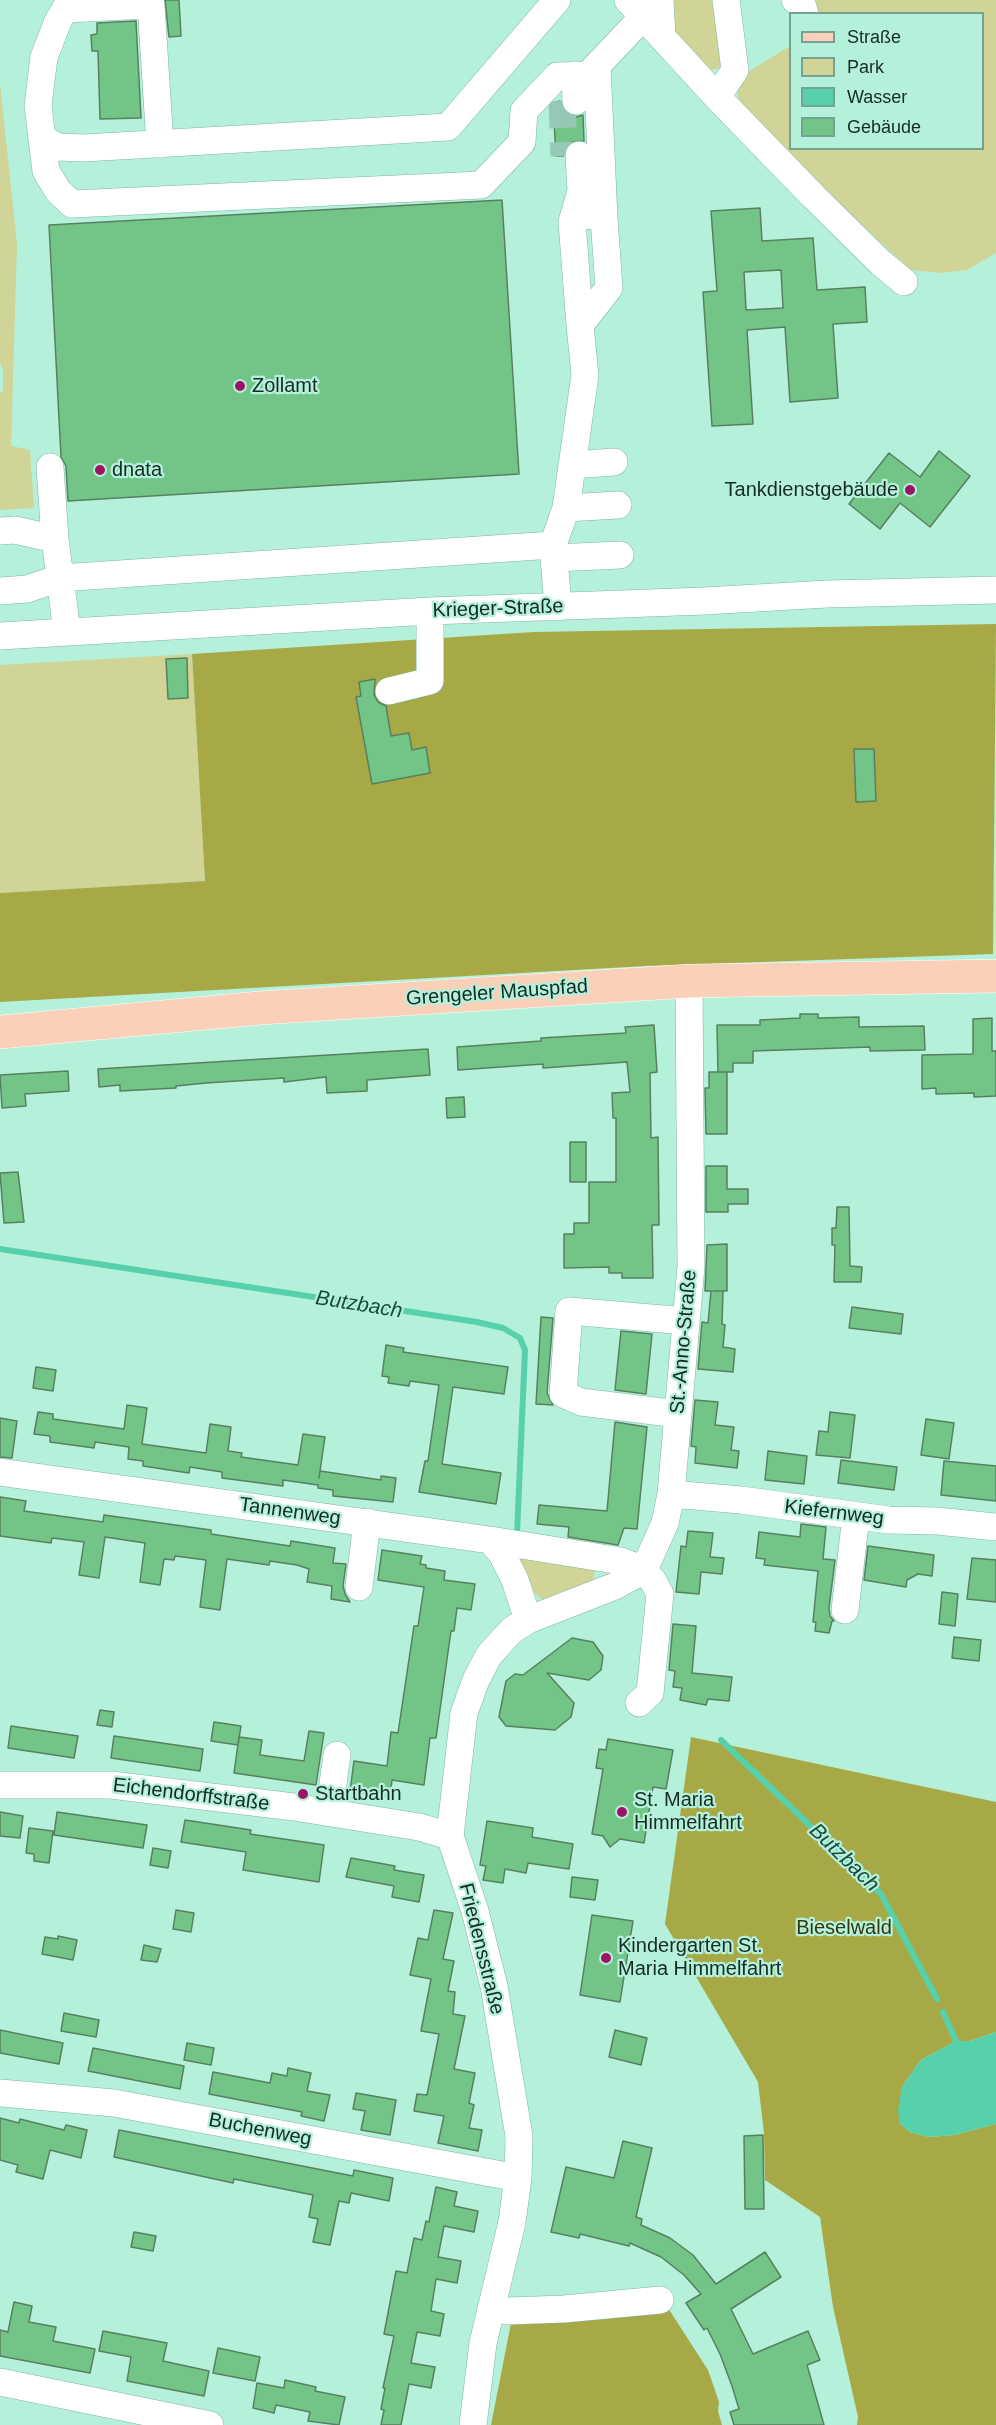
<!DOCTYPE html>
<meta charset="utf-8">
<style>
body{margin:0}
#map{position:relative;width:996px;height:2425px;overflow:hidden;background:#b5f0db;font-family:Arial,sans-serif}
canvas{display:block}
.legend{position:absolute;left:789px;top:12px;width:195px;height:138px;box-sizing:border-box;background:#b5f0db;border:2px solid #75a292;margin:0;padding:8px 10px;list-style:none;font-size:18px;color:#142c24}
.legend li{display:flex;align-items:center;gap:12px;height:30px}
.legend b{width:30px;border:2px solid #75a292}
</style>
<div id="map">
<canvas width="996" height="2425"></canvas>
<ul class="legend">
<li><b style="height:8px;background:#fad0b9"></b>Straße</li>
<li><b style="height:16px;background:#d1d497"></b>Park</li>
<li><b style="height:16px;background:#57d0ac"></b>Wasser</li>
<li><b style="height:16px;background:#73c587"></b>Gebäude</li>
</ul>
</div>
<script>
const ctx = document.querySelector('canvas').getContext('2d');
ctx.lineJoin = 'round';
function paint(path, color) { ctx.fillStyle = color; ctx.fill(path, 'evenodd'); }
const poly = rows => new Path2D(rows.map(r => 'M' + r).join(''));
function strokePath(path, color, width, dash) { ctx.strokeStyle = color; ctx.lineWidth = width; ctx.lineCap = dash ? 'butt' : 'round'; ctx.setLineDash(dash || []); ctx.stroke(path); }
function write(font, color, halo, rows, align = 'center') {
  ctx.font = font + ' Arial,sans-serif'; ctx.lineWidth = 4.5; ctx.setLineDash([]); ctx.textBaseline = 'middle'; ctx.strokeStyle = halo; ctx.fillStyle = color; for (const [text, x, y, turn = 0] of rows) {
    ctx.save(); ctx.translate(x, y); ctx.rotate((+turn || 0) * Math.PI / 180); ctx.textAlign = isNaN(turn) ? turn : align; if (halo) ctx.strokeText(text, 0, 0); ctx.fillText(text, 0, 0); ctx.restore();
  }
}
paint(poly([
 [669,0,720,0,726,62,720,68,711,70,671,29],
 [804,0,996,0,996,253,967,270,940,273,911,270,826,192,739,101,736,86,743,75,790,46,790,148,982,148,982,14,811,13],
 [0,84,17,244,11,446,30,450,34,508,0,510,0,392,3,391,3,371,0,363],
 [192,654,205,881,0,893,0,665],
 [517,1550,595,1570,592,1583,543,1600,532,1591,523,1575]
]), '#d1d497');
paint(poly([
 [996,624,993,954,646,966,0,1002,0,893,205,881,192,654,534,632],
 [691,1737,996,1802,996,2032,970,2041,956,2041,921,2060,902,2087,900,2124,910,2132,929,2137,954,2135,996,2124,996,2425,857,2425,858,2417,833,2307,820,2217,765,2180,764,2133,758,2082,665,1924],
 [668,2308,708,2370,719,2402,718,2411,722,2425,491,2425,513,2313]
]), '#a7a947');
paint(poly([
 [996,2032,996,2124,954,2135,929,2137,910,2132,900,2124,898,2111,902,2087,921,2060,956,2041,970,2041]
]), '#57d0ac');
strokePath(poly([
 [0,1249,477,1322,503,1328,520,1338,525,1350,517,1534],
 [721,1740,881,1894,937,1999],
 [943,2012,956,2041]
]), '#57d0ac', 6);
const building = poly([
 [165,0,179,0,181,36,169,37,165,0],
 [136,21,141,118,100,119,98,51,92,51,91,35,97,34,97,23,136,21],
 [560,101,562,109,568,115,576,117,583,115,584,141,571,142,565,147,563,156,556,156,553,103,560,101],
 [502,200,519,474,68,501,66,466,61,457,49,225,502,200],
 [760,208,762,241,813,238,817,290,865,287,867,322,833,324,838,398,790,402,785,327,747,330,753,424,712,426,703,292,717,291,711,211,760,208],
 [781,270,783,308,746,310,744,272,781,270],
 [939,451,970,476,930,527,900,503,880,529,849,504,889,453,920,477,939,451],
 [187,658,188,698,168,699,166,659,187,658],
 [375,679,374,695,378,702,386,706,391,736,409,733,412,750,426,747,430,773,372,784,356,697,361,696,359,682,375,679],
 [854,749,874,749,876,801,856,802,854,749],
 [800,1014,818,1014,818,1018,859,1017,859,1027,924,1026,925,1050,870,1051,870,1047,753,1051,753,1063,733,1063,733,1072,718,1072,717,1025,760,1025,760,1020,800,1018,800,1014],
 [992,1018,992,1051,996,1051,996,1096,974,1097,974,1093,936,1094,936,1088,922,1089,922,1055,973,1054,973,1019,992,1018],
 [654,1025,657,1072,650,1073,651,1138,658,1137,659,1225,652,1225,653,1278,622,1278,622,1273,609,1273,609,1267,564,1268,564,1234,574,1234,574,1223,589,1223,589,1182,616,1182,616,1118,613,1118,612,1093,630,1092,627,1062,543,1068,543,1064,458,1070,457,1047,541,1041,541,1038,626,1033,625,1027,654,1025],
 [428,1049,430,1075,367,1080,367,1091,327,1093,326,1077,284,1082,284,1078,206,1083,176,1086,176,1088,120,1091,120,1085,99,1087,98,1069,428,1049],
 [68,1071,69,1091,25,1094,26,1106,2,1108,0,1075,68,1071],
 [709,1072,727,1072,727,1134,706,1134,705,1088,709,1088,709,1072],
 [464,1097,465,1117,447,1118,446,1098,464,1097],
 [570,1142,586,1142,586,1182,570,1182,570,1142],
 [706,1166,727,1166,727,1189,748,1189,748,1204,728,1204,728,1212,706,1212,706,1166],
 [18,1172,24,1222,4,1223,0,1173,18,1172],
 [837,1207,849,1207,850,1266,862,1267,861,1282,834,1282,835,1245,832,1245,832,1228,836,1228,837,1207],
 [727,1244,727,1291,713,1291,723,1291,722,1324,725,1325,723,1347,735,1349,733,1372,698,1369,702,1322,708,1323,711,1291,705,1291,707,1245,727,1244],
 [852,1307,903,1314,901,1334,849,1328,852,1307],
 [541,1317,553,1318,547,1393,553,1405,536,1404,541,1317],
 [621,1331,652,1334,646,1394,615,1390,621,1331],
 [386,1345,404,1348,403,1352,508,1367,504,1394,453,1387,442,1464,501,1473,496,1504,419,1492,425,1461,428,1461,439,1385,410,1381,409,1386,388,1383,389,1377,382,1376,386,1345],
 [36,1367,56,1370,53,1391,33,1388,36,1367],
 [695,1400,718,1402,715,1425,734,1427,731,1450,739,1451,737,1468,695,1463,696,1447,691,1446,695,1400],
 [127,1405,147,1408,142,1444,206,1453,210,1424,231,1427,228,1451,242,1453,241,1457,298,1465,303,1434,325,1437,319,1478,320,1471,381,1480,381,1476,396,1478,393,1502,333,1496,333,1490,318,1488,318,1485,283,1480,283,1486,222,1478,222,1472,190,1467,189,1473,143,1466,143,1461,128,1459,129,1447,95,1442,94,1448,50,1442,50,1436,34,1434,38,1412,53,1414,53,1419,124,1429,127,1405],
 [830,1412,855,1415,850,1458,816,1455,819,1431,828,1432,830,1412],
 [0,1418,17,1421,12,1458,0,1457,0,1418],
 [926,1419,954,1423,949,1459,921,1455,926,1419],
 [615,1422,647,1427,637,1529,624,1528,618,1545,568,1537,569,1527,537,1524,539,1505,607,1511,615,1422],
 [768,1451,807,1456,804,1484,765,1480,768,1451],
 [841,1460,897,1467,894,1490,838,1483,841,1460],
 [944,1461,996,1466,996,1501,941,1495,944,1461],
 [0,1497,26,1501,24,1511,103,1522,104,1515,211,1530,211,1534,290,1546,291,1541,335,1548,333,1563,346,1564,343,1586,345,1594,350,1602,331,1599,332,1586,307,1582,309,1569,297,1565,270,1561,269,1565,227,1559,220,1610,200,1607,206,1560,175,1556,174,1560,164,1559,160,1585,140,1582,145,1543,105,1537,99,1578,79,1575,84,1542,52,1538,51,1543,0,1536,0,1497],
 [801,1524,826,1527,823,1559,835,1560,829,1608,830,1616,834,1621,832,1621,829,1633,815,1631,816,1622,813,1622,818,1571,764,1565,765,1559,756,1558,759,1532,800,1537,801,1524],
 [688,1531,713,1533,710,1557,724,1558,722,1574,701,1572,699,1594,676,1592,681,1546,686,1547,688,1531],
 [868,1546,934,1555,932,1576,918,1574,907,1580,906,1587,864,1580,868,1546],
 [382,1550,422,1556,420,1564,426,1565,426,1568,445,1571,444,1580,475,1584,471,1610,457,1608,454,1631,451,1631,436,1738,430,1738,424,1785,392,1780,390,1797,350,1791,354,1761,387,1766,391,1732,398,1733,414,1626,418,1626,424,1587,378,1580,382,1550],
 [972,1558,996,1560,996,1602,967,1599,972,1558],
 [942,1592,958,1594,955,1626,939,1624,942,1592],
 [673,1624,696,1626,692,1673,732,1677,729,1701,708,1699,706,1705,680,1700,682,1688,673,1687,675,1671,669,1670,673,1624],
 [954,1637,981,1640,979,1661,952,1658,954,1637],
 [572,1638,593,1642,603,1656,601,1670,589,1680,547,1673,574,1703,571,1717,555,1730,506,1726,499,1717,506,1681,515,1674,523,1675,572,1638],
 [100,1710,114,1712,112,1727,97,1725,100,1710],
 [214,1722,241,1726,238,1745,211,1741,214,1722],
 [11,1726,78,1736,74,1758,8,1748,11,1726],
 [309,1731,324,1733,316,1785,234,1773,239,1737,262,1740,260,1755,304,1761,309,1731],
 [114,1736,203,1749,200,1771,111,1758,114,1736],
 [608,1739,673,1750,666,1789,653,1787,644,1843,620,1839,610,1847,603,1836,592,1834,603,1769,596,1768,599,1749,606,1750,608,1739],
 [0,1812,23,1816,20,1838,0,1836,0,1812],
 [57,1812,147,1825,143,1848,54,1835,57,1812],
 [185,1820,251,1830,250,1834,324,1845,319,1882,243,1870,246,1852,181,1842,185,1820],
 [487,1821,533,1828,532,1837,573,1844,569,1869,528,1863,526,1873,505,1869,503,1883,483,1880,486,1866,480,1865,487,1821],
 [29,1828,53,1831,49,1863,34,1861,34,1854,26,1853,29,1828],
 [153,1848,171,1851,168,1868,150,1865,153,1848],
 [351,1858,395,1866,394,1870,424,1875,419,1902,392,1897,394,1886,346,1877,351,1858],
 [572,1877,598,1880,595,1900,570,1897,572,1877],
 [176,1910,194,1913,191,1932,173,1929,176,1910],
 [434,1910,453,1913,443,1959,454,1961,448,1991,455,1992,453,2014,465,2016,454,2069,475,2073,469,2103,474,2105,469,2128,482,2130,478,2151,438,2143,444,2116,414,2111,417,2094,427,2095,439,2034,421,2031,431,1979,410,1975,418,1938,428,1940,434,1910],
 [592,1915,633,1921,620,2002,580,1995,592,1915],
 [58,1936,77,1940,73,1960,42,1954,45,1937,58,1939,58,1936],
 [144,1945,161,1949,157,1962,141,1960,144,1945],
 [64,2013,99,2020,96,2037,61,2031,64,2013],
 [0,2030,63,2043,59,2064,0,2053,0,2030],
 [615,2030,647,2038,641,2065,609,2057,615,2030],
 [187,2043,214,2048,211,2065,184,2060,187,2043],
 [93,2048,184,2066,180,2089,88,2071,93,2048],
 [288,2068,311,2073,307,2091,330,2095,324,2121,301,2116,302,2112,209,2094,213,2072,270,2083,272,2073,287,2076,288,2068],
 [356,2093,396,2100,390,2135,361,2130,365,2111,353,2109,356,2093],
 [0,2118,19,2123,20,2119,64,2130,66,2125,87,2130,81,2158,50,2150,43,2179,16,2172,18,2165,0,2160,0,2118],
 [119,2130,353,2176,354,2170,393,2178,389,2201,351,2193,349,2203,339,2201,330,2245,313,2242,318,2219,309,2217,313,2195,234,2179,233,2183,114,2157,119,2130],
 [763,2135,764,2209,745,2209,744,2136,763,2135],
 [623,2141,652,2148,636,2217,642,2219,641,2225,670,2238,693,2255,716,2284,765,2252,781,2277,731,2309,753,2354,808,2331,820,2360,807,2365,824,2425,734,2425,730,2412,739,2409,732,2386,720,2354,707,2328,704,2330,686,2303,701,2294,684,2275,661,2257,630,2243,629,2246,580,2234,579,2238,551,2232,566,2167,614,2178,623,2141],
 [436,2187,457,2192,454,2206,478,2211,474,2232,444,2226,438,2257,461,2261,457,2283,436,2279,431,2311,444,2314,440,2336,417,2332,411,2363,435,2367,431,2388,409,2384,401,2425,381,2425,384,2410,381,2409,385,2388,383,2388,394,2336,384,2334,396,2271,407,2273,414,2238,422,2240,426,2221,429,2222,436,2187],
 [134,2232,156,2236,153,2251,131,2247,134,2232],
 [14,2302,32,2306,29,2322,56,2327,53,2341,95,2349,90,2373,0,2356,0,2330,8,2332,14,2302],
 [103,2331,167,2343,163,2361,209,2371,204,2396,127,2381,131,2357,99,2351,103,2331],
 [218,2348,260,2357,255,2381,213,2373,218,2348],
 [285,2380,316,2387,315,2391,345,2397,339,2425,308,2421,310,2412,276,2405,274,2413,253,2408,257,2383,284,2388,285,2380]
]);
paint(building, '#73c587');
strokePath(building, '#588060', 1.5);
strokePath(poly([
 [562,101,564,156]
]), '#95c9b6', 27, [27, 14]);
const minor = poly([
 [71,0,58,21,44,57,38,106,46,171,58,191,72,204,481,185,522,142,524,111,557,76,588,75,644,16],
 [628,0,717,97,813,196,881,263,904,282],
 [660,0,662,35],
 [795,0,802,4,805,14],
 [65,9,151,5,160,144],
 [597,66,604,218],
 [575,75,576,101],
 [717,97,735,70,726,0],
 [42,138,58,147,84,148,448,127,557,0],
 [572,222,581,191,579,155],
 [572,465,614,462],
 [50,467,55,539,67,632],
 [566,508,618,505],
 [0,531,15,530,55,539],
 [554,558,620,555],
 [0,591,27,589,60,578,553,545],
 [558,607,553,545,566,508,585,375,580,325,572,222,580,216,598,215,604,218,609,288,580,325],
 [0,636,430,611,704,601,827,594,996,590],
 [389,691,430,681,430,611],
 [678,1414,581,1402,563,1394,569,1311,686,1321],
 [0,1472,490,1540,502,1554,515,1580,528,1620],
 [671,1494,741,1500,889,1520,937,1521,996,1527],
 [490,1540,621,1561,644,1570],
 [359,1587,367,1522],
 [845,1610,856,1516],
 [639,1703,650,1693,660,1594,653,1581,644,1570,665,1523,671,1494,691,1266,689,981],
 [0,1785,111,1785,294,1807,419,1827,450,1836],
 [329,1812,337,1755],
 [0,2093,114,2103,518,2178],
 [491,2308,508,2311,564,2309,660,2300],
 [0,2382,210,2425],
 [473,2425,483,2343,512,2222,518,2178,519,2136,494,1986,475,1911,450,1836,464,1713,476,1680,489,1655,512,1630,528,1620,615,1586,644,1570]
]);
const major = poly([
 [0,1032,260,1008,689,981,996,976]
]);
strokePath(minor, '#7db6a2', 28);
strokePath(major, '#fff', 34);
strokePath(minor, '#fff', 27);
strokePath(major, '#fad0b9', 33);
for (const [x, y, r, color] of [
 [240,386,6,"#9b1465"],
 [100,470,6,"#9b1465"],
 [910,490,6,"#9b1465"],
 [303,1794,6,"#9b1465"],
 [622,1812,6,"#9b1465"],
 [606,1958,6,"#9b1465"]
]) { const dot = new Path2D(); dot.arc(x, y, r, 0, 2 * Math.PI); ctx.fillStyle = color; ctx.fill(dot); strokePath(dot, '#b5f0db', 2); }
write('20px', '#142c24', '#b5f0db', [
 ["Zollamt",252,386],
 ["dnata",112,470],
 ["Tankdienstgebäude",898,490,"right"],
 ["Startbahn",315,1794],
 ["St. Maria",634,1800],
 ["Himmelfahrt",634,1823],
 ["Kindergarten St.",618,1946],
 ["Maria Himmelfahrt",618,1969]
], 'left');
write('20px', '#142c24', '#b5f0db', [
 ["Krieger-Straße",498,609,-2],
 ["Grengeler Mauspfad",497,993,-4],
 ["St.-Anno-Straße",684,1342,-85],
 ["Tannenweg",290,1512,8],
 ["Kiefernweg",834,1513,7],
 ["Eichendorffstraße",191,1795,7],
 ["Friedensstraße",481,1949,76],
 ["Buchenweg",260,2130,11]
]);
write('20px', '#36370d', '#b5f0db', [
 ["Bieselwald",844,1928]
]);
write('italic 21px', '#184b3d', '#b5f0db', [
 ["Butzbach",359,1305,9],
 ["Butzbach",844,1858,44]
]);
</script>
